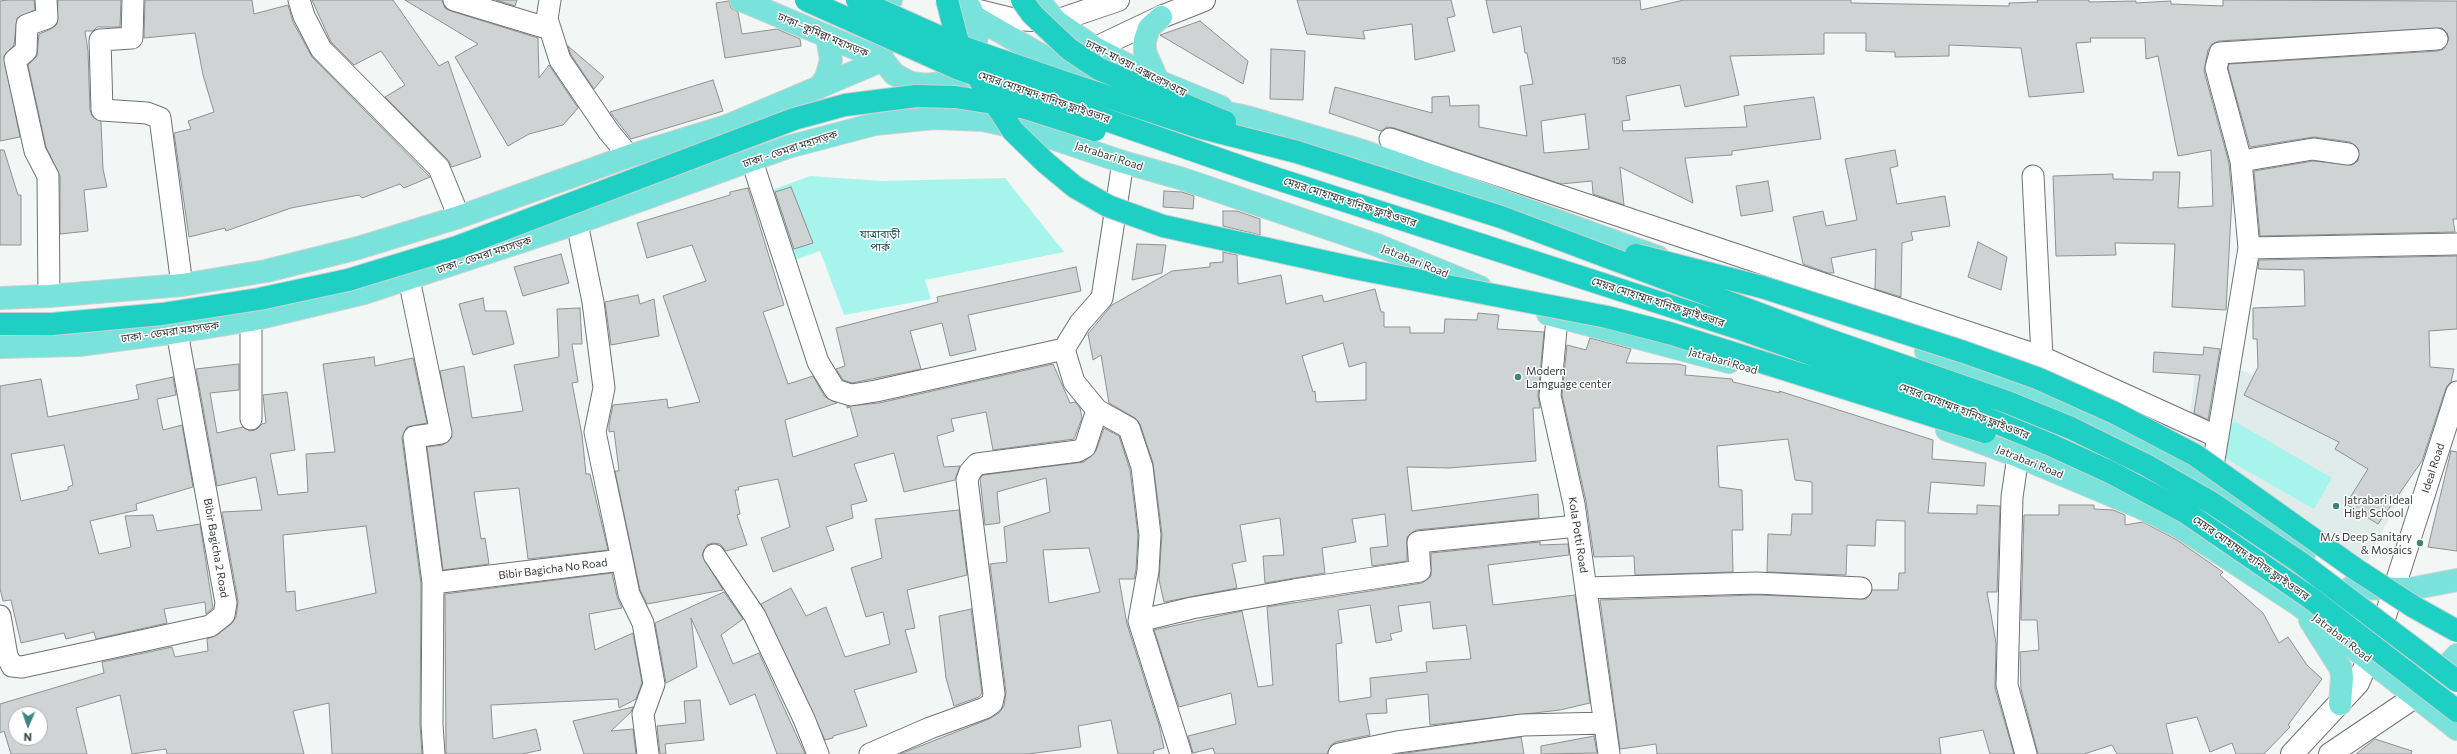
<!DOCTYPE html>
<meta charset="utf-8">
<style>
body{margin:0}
#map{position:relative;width:2457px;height:754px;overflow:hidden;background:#f2f6f5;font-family:Commissioner,sans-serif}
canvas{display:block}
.north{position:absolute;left:8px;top:706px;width:40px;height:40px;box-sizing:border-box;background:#fff;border:1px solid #afb0b0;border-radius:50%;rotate:182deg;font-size:11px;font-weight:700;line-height:16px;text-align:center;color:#383a3a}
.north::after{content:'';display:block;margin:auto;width:14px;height:18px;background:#3e857e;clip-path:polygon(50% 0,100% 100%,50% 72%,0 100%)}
</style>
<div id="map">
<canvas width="2457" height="754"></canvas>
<div class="north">N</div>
</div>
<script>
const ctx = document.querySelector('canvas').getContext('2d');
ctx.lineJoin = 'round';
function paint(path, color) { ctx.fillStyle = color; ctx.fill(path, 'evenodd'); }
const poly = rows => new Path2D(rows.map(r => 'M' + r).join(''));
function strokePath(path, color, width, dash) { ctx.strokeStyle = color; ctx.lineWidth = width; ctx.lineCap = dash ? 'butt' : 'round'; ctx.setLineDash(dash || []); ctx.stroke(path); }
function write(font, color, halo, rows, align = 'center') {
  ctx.font = font + ' Commissioner,"Noto Sans Bengali",sans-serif'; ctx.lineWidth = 3; ctx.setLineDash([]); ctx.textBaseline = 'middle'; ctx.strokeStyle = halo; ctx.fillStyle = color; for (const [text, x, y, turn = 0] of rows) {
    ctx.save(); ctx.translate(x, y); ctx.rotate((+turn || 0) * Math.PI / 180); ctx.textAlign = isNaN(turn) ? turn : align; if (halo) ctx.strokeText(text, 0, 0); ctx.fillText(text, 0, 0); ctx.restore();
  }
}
paint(poly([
 [2197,353,2428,443,2367,561,2186,451]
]), '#dfecea');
paint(poly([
 [810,176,882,181,1005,178,1064,252,925,280,931,299,844,315,820,251,792,261,767,192],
 [2234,421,2332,478,2314,509,2216,453]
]), '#a7f4ec');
const building = poly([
 [8,0,34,0,35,10,17,18,14,45,4,56,20,137,0,141,0,1,8,0],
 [58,0,121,0,120,27,97,27,93,31,85,31,88,51,90,110,92,116,101,122,103,169,107,187,84,190,88,231,60,234,60,176,46,147,28,65,37,56,39,34,51,29,57,24,58,0],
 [145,0,252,0,254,14,288,5,293,22,312,57,430,177,404,188,400,184,362,198,359,195,291,208,226,231,225,228,189,237,174,133,191,129,188,121,214,112,203,75,195,33,144,38,145,0],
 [312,0,393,0,439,66,448,61,481,157,452,167,448,160,385,97,405,85,381,51,354,65,331,42,312,0],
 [405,0,442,0,445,8,451,11,538,38,539,78,549,65,578,108,563,125,529,134,508,146,455,57,478,44,405,0],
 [496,0,517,0,515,6,496,0],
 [1297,0,1451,0,1455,16,1447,18,1455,51,1415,60,1412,24,1363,31,1365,39,1307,34,1297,0],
 [1486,0,1640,0,1641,10,1684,0,1851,0,1851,3,2009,6,2009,3,2038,2,2037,0,2089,0,2089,2,2136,1,2136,3,2171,1,2171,4,2223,6,2223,0,2457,1,2457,219,2453,219,2455,232,2260,236,2254,171,2313,161,2352,165,2358,161,2359,150,2350,142,2314,137,2250,147,2228,68,2229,64,2438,51,2444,49,2449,39,2447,33,2442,28,2219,41,2212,44,2208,50,2204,71,2229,163,2232,197,2226,310,2172,307,2175,244,2115,243,2116,255,2056,256,2053,176,2113,174,2113,179,2153,180,2153,172,2180,172,2178,208,2213,206,2211,150,2178,156,2158,56,2146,59,2145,38,2090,38,2091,42,2076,43,2084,92,2029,97,2021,48,1949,45,1949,56,1895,57,1895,52,1866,51,1866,33,1824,33,1824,54,1730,56,1739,95,1685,107,1680,85,1626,96,1630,120,1622,121,1623,131,1747,127,1744,106,1814,97,1821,139,1732,151,1732,155,1685,158,1693,203,1620,167,1624,205,1593,194,1592,181,1561,184,1394,128,1387,127,1381,131,1329,113,1335,87,1432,113,1432,97,1449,96,1450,106,1479,105,1479,127,1527,136,1520,86,1533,84,1527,53,1525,53,1521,26,1493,33,1486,0],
 [1585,114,1589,149,1544,153,1541,121,1585,114],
 [729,1,731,8,738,12,742,34,777,29,800,39,801,46,725,58,716,3,729,1],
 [1200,21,1248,61,1243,84,1160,35,1200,21],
 [568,46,604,77,594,89,571,55,568,46],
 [1271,49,1305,51,1303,100,1270,99,1271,49],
 [713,80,723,111,631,139,610,112,713,80],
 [0,150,4,150,18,195,21,195,21,245,0,245,0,150],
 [1895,150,1898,166,1890,168,1897,204,1945,196,1950,226,1911,232,1913,240,1902,243,1901,297,1875,289,1876,249,1831,258,1834,273,1828,273,1803,264,1793,217,1823,211,1826,226,1857,220,1845,159,1895,150],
 [1768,181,1773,211,1741,216,1736,186,1768,181],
 [791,187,813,243,794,249,775,192,791,187],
 [748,188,784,305,763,312,788,384,813,376,825,397,837,403,785,420,793,457,858,436,850,407,847,408,847,406,879,403,1053,364,1070,403,1075,402,1080,408,1082,418,1074,439,993,450,986,412,951,419,954,431,937,436,944,467,960,466,955,480,904,492,894,453,854,464,867,501,851,505,853,518,826,527,834,550,773,572,761,538,790,527,778,479,738,487,739,490,735,490,740,514,737,515,747,545,726,551,720,544,713,543,707,545,702,555,723,590,647,604,640,590,615,471,619,471,614,431,609,432,609,425,613,405,667,399,668,408,700,402,663,296,706,281,692,245,647,258,637,223,730,195,730,192,748,188],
 [1164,191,1182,192,1194,196,1193,209,1163,207,1164,191],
 [1223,211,1237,211,1260,219,1260,235,1223,226,1223,211],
 [1978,242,2007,257,2001,290,1968,277,1978,242],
 [1137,244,1166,245,1162,273,1132,280,1137,244],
 [1223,252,1237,255,1238,284,1281,275,1286,304,1322,295,1324,302,1375,289,1381,312,1384,312,1384,327,1410,327,1410,333,1444,333,1445,319,1477,320,1478,313,1499,315,1497,329,1544,332,1538,395,1540,408,1533,408,1536,461,1449,468,1407,467,1412,511,1538,494,1539,518,1416,530,1407,537,1407,561,1372,566,1370,548,1388,546,1385,514,1352,519,1356,542,1322,548,1325,573,1265,583,1263,556,1284,555,1280,518,1240,525,1246,561,1232,564,1237,588,1164,602,1159,580,1162,534,1153,463,1140,424,1135,418,1109,403,1101,355,1093,360,1088,334,1112,305,1172,271,1210,267,1210,263,1223,262,1223,252],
 [1343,343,1349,367,1366,362,1366,400,1316,402,1315,391,1313,392,1302,356,1343,343],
 [561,254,569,283,523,296,514,267,561,254],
 [2457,256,2457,329,2429,331,2430,367,2454,369,2451,382,2446,388,2422,461,2378,524,2346,504,2368,469,2335,449,2339,442,2244,395,2258,367,2257,339,2253,339,2253,308,2305,306,2304,270,2258,269,2259,260,2457,256],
 [1076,267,1081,291,968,315,976,350,950,356,942,323,910,331,921,369,852,383,843,380,836,369,845,366,836,328,938,302,937,297,1076,267],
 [638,295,640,304,654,299,659,336,611,345,605,302,638,295],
 [483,298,485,311,506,311,514,344,473,355,459,304,483,298],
 [580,308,582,344,572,344,578,382,572,383,582,435,586,474,590,474,608,550,528,559,519,488,474,492,481,539,485,538,489,564,443,570,427,447,443,445,452,437,440,371,464,366,472,418,523,411,514,365,559,357,557,309,580,308],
 [1590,338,1631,349,1626,363,1678,364,1686,366,1685,375,1732,379,1733,382,1780,393,1779,391,1933,440,1932,459,1986,463,1984,486,1931,482,1928,513,1977,514,1977,505,2000,506,1997,592,1987,592,1996,643,1995,688,2014,754,1990,754,1983,730,1939,738,1941,754,1657,754,1656,744,1620,749,1600,600,1756,595,1866,599,1872,590,1898,590,1899,573,1905,573,1905,521,1876,520,1875,546,1847,545,1846,575,1767,572,1768,534,1791,535,1792,514,1812,514,1812,482,1795,480,1788,439,1717,446,1719,487,1742,490,1743,530,1732,530,1733,572,1635,575,1634,556,1594,557,1586,501,1562,395,1567,345,1586,350,1590,338],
 [2204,347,2220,349,2208,420,2194,413,2200,375,2153,372,2154,352,2203,355,2204,347],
 [374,357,375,366,413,358,427,423,407,427,402,438,421,584,420,724,422,754,332,754,329,703,293,711,304,754,167,754,166,749,132,754,120,695,76,708,87,754,11,754,4,731,0,733,0,704,104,673,102,662,172,647,175,657,208,651,207,639,217,635,231,624,236,617,238,601,222,512,262,510,256,477,217,486,196,369,239,364,239,390,210,393,217,433,243,427,251,431,257,429,262,424,266,423,263,395,287,392,295,450,270,454,278,495,308,492,306,454,335,452,323,364,374,357],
 [366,526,376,593,296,611,295,591,286,592,283,535,366,526],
 [16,714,40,714,40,738,16,738,16,714],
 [173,377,176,395,157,399,163,430,182,425,193,487,136,504,137,510,90,521,99,554,131,547,125,516,153,515,157,531,200,524,213,608,206,614,205,602,164,609,167,623,96,639,94,632,66,639,64,633,21,643,11,600,3,601,0,588,0,386,41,379,48,417,139,399,136,385,173,377],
 [64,445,73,485,68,487,68,490,21,501,11,454,64,445],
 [1104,428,1119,436,1130,470,1138,535,1136,570,1134,579,1119,579,1127,624,1159,725,1164,748,1153,751,1154,754,1118,754,1111,720,1078,726,1081,747,1028,754,900,754,989,719,999,713,1004,706,1006,692,990,564,1007,562,1004,527,1050,512,1046,478,997,492,1000,523,985,525,980,478,983,475,1084,462,1096,451,1104,428],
 [1089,548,1100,592,1049,603,1043,550,1089,548],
 [2451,451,2457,452,2457,551,2428,547,2451,451],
 [2059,505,2094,505,2094,509,2113,510,2125,515,2125,525,2143,522,2177,540,2223,572,2220,575,2263,613,2279,643,2288,637,2307,665,2322,679,2288,725,2290,727,2264,754,2236,754,2232,743,2210,752,2197,717,2166,724,2173,754,2117,754,2112,745,2084,754,2038,754,2021,689,2020,652,2039,650,2037,620,2021,620,2024,515,2059,515,2059,505],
 [959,510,967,575,907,590,915,628,905,630,917,672,854,690,867,726,833,736,833,738,825,740,761,604,791,588,806,616,826,607,845,657,890,644,883,612,866,617,851,568,882,558,875,519,959,510],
 [1540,542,1540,545,1568,544,1569,555,1488,565,1493,605,1575,595,1590,703,1560,710,1430,725,1428,694,1386,699,1387,713,1366,714,1370,735,1336,742,1331,745,1327,754,1215,754,1213,748,1193,753,1188,736,1236,724,1231,693,1179,707,1154,630,1242,611,1258,687,1273,685,1267,607,1422,583,1431,576,1431,553,1540,542],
 [1430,602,1433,629,1466,625,1471,659,1426,662,1427,672,1370,678,1371,697,1339,702,1336,644,1342,643,1338,610,1370,605,1376,643,1392,640,1390,634,1402,631,1398,606,1430,602],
 [612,573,617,597,622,608,589,614,595,650,633,633,642,683,636,699,619,708,618,699,491,705,493,739,536,729,541,750,522,754,446,754,445,594,612,573],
 [724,592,743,619,721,635,733,664,759,653,805,754,777,754,755,694,730,705,691,618,697,667,666,683,655,623,724,592],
 [971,609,982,693,979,697,954,706,946,678,939,616,971,609],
 [700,700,704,740,665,744,666,754,660,754,657,726,686,723,684,701,700,700],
 [633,707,631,712,611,731,633,729,636,754,584,754,573,721,633,707],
 [1594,736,1597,753,1541,754,1541,746,1594,736],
 [1521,737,1524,754,1398,754,1399,754,1521,737],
 [2375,739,2412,751,2411,754,2356,754,2375,739]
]);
paint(building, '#cfd3d3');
strokePath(building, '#8d9190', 1);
const minor = poly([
 [46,0,47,18,27,25,26,51,15,60,35,151,48,176,49,296],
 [133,0,132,38,100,40,102,110,147,113,160,118,182,285],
 [299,0,304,16,321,49,439,168,459,217],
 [454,0,550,29],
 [550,0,547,19,560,60,609,132,629,156],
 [1390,139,2042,357,2218,437],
 [752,161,818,362,835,390,851,395,876,391,1064,349],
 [2241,161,2313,149,2348,154],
 [1123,162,1102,298,1080,323,1064,349,1074,382,1097,410,1129,428,1142,467,1150,535,1148,571,1139,621,1181,754],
 [2033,176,2042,357],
 [2249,248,2457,244],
 [409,279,441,433,414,437,433,583],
 [1557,318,1550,396,1574,504,1609,754],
 [251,419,251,320],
 [2018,456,2012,497,2007,685,2026,754],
 [2210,484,2249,248,2241,161,2216,68,2220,53,2437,39],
 [714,555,755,616,804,719,818,754],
 [622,560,629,594,643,623,654,684,643,714,648,754],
 [1586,588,1756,583,1861,588],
 [0,616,7,656,12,666,22,667,210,626,224,615,226,603,177,332],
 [2385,617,2457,392],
 [1139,621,1192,608,1294,590,1420,571,1418,542,1577,526],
 [434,754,432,724,433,583,622,560,595,432,604,388,593,302,577,223],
 [870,754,930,728,985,708,992,703,994,694,967,480,970,472,977,464,1078,451,1085,447,1097,410],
 [1339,754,1397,742,1523,725,1605,723]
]);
const secondary = poly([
 [971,9,1011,19,1056,21,1118,0],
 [1081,55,1161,17,1204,0],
 [2292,754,2358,683,2375,643],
 [2330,754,2416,696,2446,667]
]);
const primary = poly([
 [741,0,883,60],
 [891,0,882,12,878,24,877,37,883,60,894,74,911,83,927,85,942,83,956,77,966,68,973,57,978,30,971,9,964,0],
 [1038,0,1056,21,1095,48,1158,81,1221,107],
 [975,17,1058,65,1121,88],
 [1158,81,1145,52,1145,40,1149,28,1161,17],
 [942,83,972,101],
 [818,88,826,78,831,60,827,36],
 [1202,108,1247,117,1363,151,1658,257],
 [1001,117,1022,128,1123,162,1183,179,1377,245,1480,287],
 [0,298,49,296,182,285,266,271,358,248,459,217,629,156,727,126,883,60],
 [1548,314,1729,362],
 [0,347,79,345,177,332,251,320,364,293,577,223,788,147,875,124,934,118,983,120,1015,127],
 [1926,351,2040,393,2125,434,2210,484,2304,554],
 [1947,430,2018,456,2144,509,2183,529,2299,605,2457,729],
 [2350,588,2410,589,2457,580],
 [2310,620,2341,669,2342,678,2340,704],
 [2446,667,2457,655]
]);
const motorway = poly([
 [0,324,52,324]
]);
strokePath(minor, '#707373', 23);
strokePath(secondary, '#707373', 24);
strokePath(primary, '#cfd0d0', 24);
strokePath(motorway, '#cfd0d0', 24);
strokePath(minor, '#fff', 21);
strokePath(secondary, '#fff', 22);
strokePath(primary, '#78e2db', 22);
strokePath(motorway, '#1ecfc3', 22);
const motorwayBridge = poly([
 [806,0,957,68,1253,171,1738,328,1966,410,2051,445,2112,473,2185,512,2309,597,2457,711],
 [857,0,962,47,1066,83,1199,127,1297,152,1501,217,1829,340,2007,402,2071,428,2146,465,2212,503,2301,563,2457,681],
 [947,0,957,39,970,65,1013,131,1046,163,1075,187,1108,206,1163,226,1354,268,1607,317,1669,333,1985,432],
 [1022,0,1032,14,1069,49,1099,69,1225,122],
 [1636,255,1762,287,1964,352,2037,378,2115,413,2195,455,2357,570,2414,607,2457,631],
 [52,324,162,314,259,299,348,280,457,247,794,119,845,105,916,96,955,97,1026,108,1095,130]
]);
strokePath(motorwayBridge, '#cfd0d0', 24, []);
strokePath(motorwayBridge, '#1ecfc3', 22);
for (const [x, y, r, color] of [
 [1518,377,4,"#3e857e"],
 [2336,506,4,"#3e857e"],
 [2420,543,4,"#3e857e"]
]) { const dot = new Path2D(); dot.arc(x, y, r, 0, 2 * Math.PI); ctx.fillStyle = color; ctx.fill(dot); strokePath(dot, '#fff', 1.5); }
write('9px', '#5e6060', null, [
 ["158",1619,61]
]);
write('11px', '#383a3a', '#fff', [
 ["ঢাকা–কুমিল্লা মহাসড়ক",823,35,23],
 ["ঢাকা-মাওয়া এক্সপ্রেসওয়ে",1136,68,27],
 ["মেয়র মোহাম্মদ হানিফ ফ্লাইওভার",1044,97,19],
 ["ঢাকা - ডেমরা মহাসড়ক",790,149,-18],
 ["Jatrabari Road",1109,156,18],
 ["মেয়র মোহাম্মদ হানিফ ফ্লাইওভার",1350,202,18],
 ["ঢাকা - ডেমরা মহাসড়ক",484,255,-18],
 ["Jatrabari Road",1415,261,22],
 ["মেয়র মোহাম্মদ হানিফ ফ্লাইওভার",1658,302,18],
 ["ঢাকা - ডেমরা মহাসড়ক",170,332,-8],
 ["Jatrabari Road",1723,361,16],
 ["মেয়র মোহাম্মদ হানিফ ফ্লাইওভার",1964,411,21],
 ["Jatrabari Road",2030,462,22],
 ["Ideal Road",2433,468,-72],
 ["Kola Potti Road",1578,535,81],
 ["Bibir Bagicha 2 Road",216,548,80],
 ["মেয়র মোহাম্মদ হানিফ ফ্লাইওভার",2251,558,35],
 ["Bibir Bagicha No Road",553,569,-7],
 ["Jatrabari Road",2342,638,38]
]);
write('11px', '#14534e', '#fff', [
 ["যাত্রাবাড়ী",880,234],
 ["পার্ক",880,247]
]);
write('11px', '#383a3a', '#fff', [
 ["Modern",1526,371],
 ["Lamguage center",1526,384],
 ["Jatrabari Ideal",2344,500],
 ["High School",2344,513],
 ["M/s Deep Sanitary",2412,537,"right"],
 ["& Mosaics",2412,550,"right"]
], 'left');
</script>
